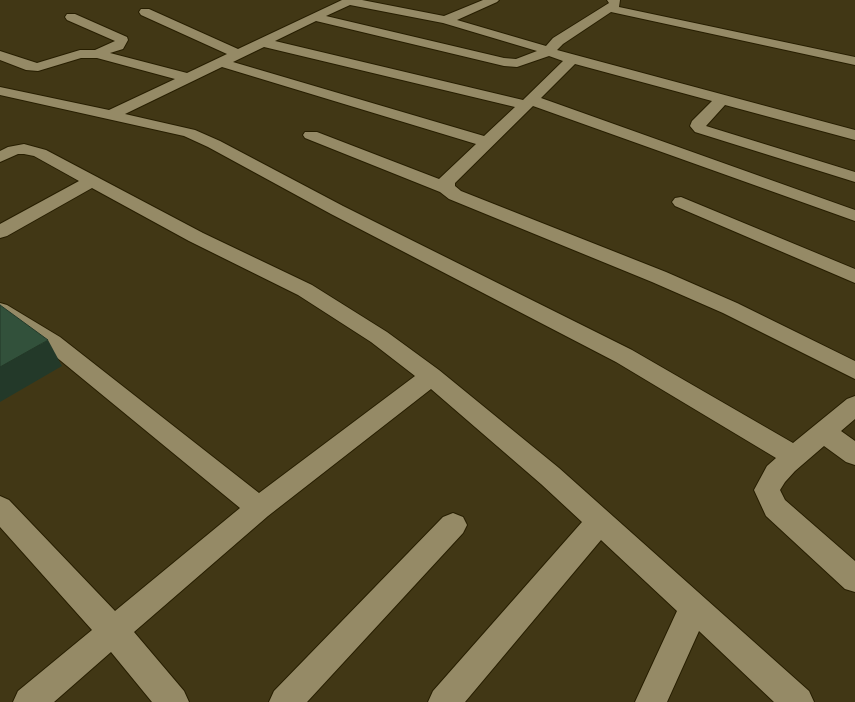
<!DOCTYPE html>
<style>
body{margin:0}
canvas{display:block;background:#413715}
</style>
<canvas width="855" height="702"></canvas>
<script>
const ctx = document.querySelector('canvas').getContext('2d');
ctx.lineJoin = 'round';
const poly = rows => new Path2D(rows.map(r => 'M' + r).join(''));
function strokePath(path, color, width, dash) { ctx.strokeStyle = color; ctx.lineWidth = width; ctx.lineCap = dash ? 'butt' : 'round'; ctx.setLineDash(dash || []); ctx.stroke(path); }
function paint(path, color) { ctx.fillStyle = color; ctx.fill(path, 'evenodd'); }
const street = poly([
 [342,0,362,0,444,16,483,0,499,0,497,2,457,20,546,46,553,38,609,3,607,0,620,0,619,7,855,57,855,65,611,12,563,44,557,50,855,130,855,140,725,105,706,126,855,172,855,182,695,132,690,126,692,121,712,101,575,64,541,98,855,210,855,221,533,106,455,183,455,186,461,191,666,272,737,303,855,361,855,379,723,313,652,282,449,199,440,192,305,138,303,135,305,132,317,132,439,179,476,144,222,67,125,114,195,130,220,141,343,206,632,350,793,443,847,399,855,396,855,419,841,431,855,441,855,465,846,462,824,446,795,471,785,482,780,490,785,500,855,561,855,592,845,589,766,516,754,490,767,466,776,458,616,362,331,214,208,147,184,136,0,95,0,87,109,110,175,79,97,58,81,58,38,71,26,70,0,60,0,51,37,63,80,50,95,50,115,41,67,20,65,17,67,14,75,14,127,37,128,40,123,49,110,53,187,73,227,54,141,15,139,12,141,9,149,9,238,49,342,0],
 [350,5,443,23,537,51,516,59,504,58,326,16,350,5],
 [316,21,504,66,517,67,549,56,563,61,523,100,275,41,316,21],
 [264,47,515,107,484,136,233,62,264,47],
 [24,144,46,150,203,233,312,285,387,332,439,370,559,468,809,691,814,702,774,702,699,631,667,702,635,702,677,611,601,540,465,702,428,702,433,691,582,522,541,484,431,389,268,516,134,632,184,691,189,702,152,702,111,652,54,702,13,702,18,691,92,630,0,527,0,496,9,500,115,611,240,508,44,347,0,320,0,303,7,305,60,337,259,493,415,376,371,342,298,295,189,241,92,188,7,236,0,238,0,224,79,181,34,156,24,154,18,154,0,162,0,151,8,147,24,144],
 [681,197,855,269,855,283,675,206,672,202,675,198,681,197],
 [453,513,463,517,467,525,463,533,307,702,269,702,274,691,443,517,453,513]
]);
strokePath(street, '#271e00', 2);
paint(street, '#958a66');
paint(poly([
 [48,340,62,366,0,402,0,367]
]), '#233929');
const building = poly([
 [0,305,48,340,0,367,0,305]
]);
paint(building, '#32513b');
strokePath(building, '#233929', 1);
</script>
